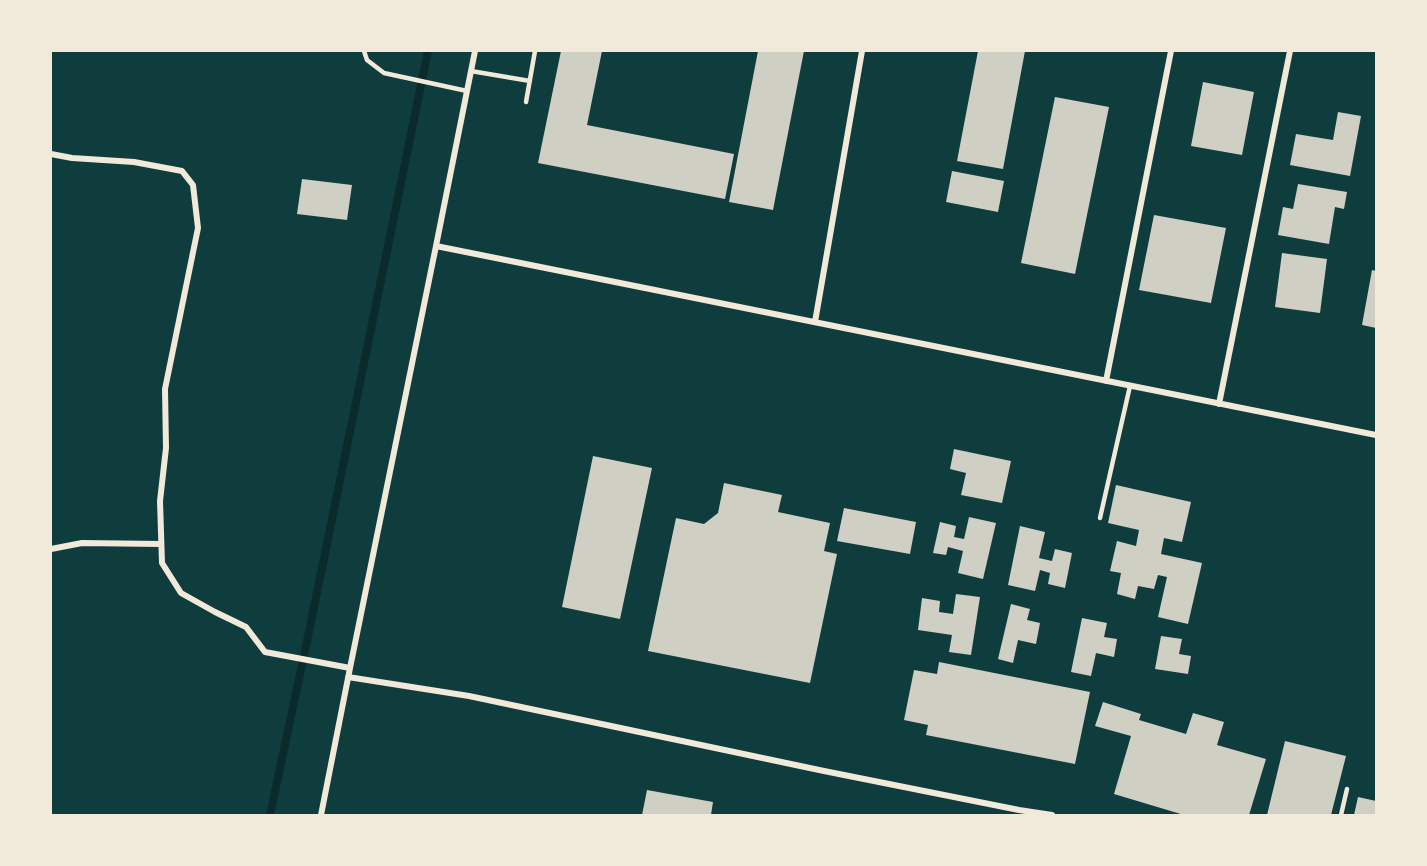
<!DOCTYPE html>
<style>
body{margin:0}
#map{position:relative;width:1427px;height:866px;overflow:hidden;background:#0f3d3e;font-family:"Public Sans",sans-serif}
canvas{display:block}
.frame{position:absolute;inset:0;border:52px solid #f1e9da;pointer-events:none}
</style>
<div id="map">
<canvas width="1427" height="866"></canvas>
<div class="frame"></div>
</div>
<script>
const ctx = document.querySelector('canvas').getContext('2d');
ctx.lineJoin = 'round';
const poly = rows => new Path2D(rows.map(r => 'M' + r).join(''));
function strokePath(path, color, width, dash) { ctx.strokeStyle = color; ctx.lineWidth = width; ctx.lineCap = dash ? 'butt' : 'round'; ctx.setLineDash(dash || []); ctx.stroke(path); }
function paint(path, color) { ctx.fillStyle = color; ctx.fill(path, 'evenodd'); }
strokePath(poly([
 [270,815,306,646,428,51]
]), '#0a2a2b', 8);
paint(poly([
 [561,51,602,51,587,125,734,154,725,199,538,163],
 [758,51,804,51,773,210,729,202],
 [978,51,1025,51,1003,169,957,161],
 [1203,82,1254,92,1242,155,1191,146],
 [1055,97,1109,107,1075,274,1021,263],
 [1338,112,1361,116,1350,176,1290,165,1296,134,1333,140],
 [952,171,1004,181,998,212,946,202],
 [302,179,352,185,347,220,297,214],
 [1298,184,1347,192,1344,209,1335,207,1329,244,1278,235,1283,207,1293,209],
 [1154,215,1226,228,1211,303,1139,290],
 [1282,253,1327,259,1320,313,1275,307],
 [1372,270,1376,271,1376,328,1362,325],
 [954,449,1011,461,1002,503,961,495,966,473,950,469],
 [593,456,652,468,620,619,562,607],
 [724,483,782,495,778,512,830,523,824,551,837,554,810,683,648,651,676,518,704,524,718,513],
 [1116,485,1191,502,1182,542,1164,538,1161,554,1202,563,1188,624,1158,617,1167,577,1158,575,1154,589,1138,586,1135,599,1117,594,1121,573,1110,571,1117,541,1136,546,1139,530,1108,523],
 [844,508,916,522,910,554,837,541],
 [969,517,996,523,983,579,958,573,963,551,948,547,946,555,933,553,940,522,956,526,954,537,964,539],
 [1020,526,1045,532,1039,558,1052,561,1055,549,1072,553,1065,588,1048,584,1050,573,1040,570,1035,591,1008,585],
 [956,594,980,597,971,655,949,652,952,635,918,630,922,598,940,601,939,612,953,614],
 [1011,604,1030,609,1027,620,1040,623,1036,644,1018,640,1013,663,998,659],
 [1082,618,1107,623,1104,637,1117,639,1114,657,1096,653,1091,676,1071,672],
 [1161,636,1182,639,1179,654,1191,656,1188,674,1155,669],
 [939,662,1090,692,1075,764,926,735,928,725,904,720,914,670,937,674],
 [1103,702,1141,714,1139,720,1186,734,1193,713,1224,722,1217,745,1266,759,1249,815,1184,815,1114,794,1131,736,1095,726],
 [1285,741,1346,756,1331,815,1267,815],
 [647,790,713,802,711,815,642,815],
 [1358,797,1376,801,1376,815,1354,815]
]), '#cfcfc3');
strokePath(poly([
 [364,51,367,60,384,73,467,91],
 [471,71,530,81],
 [526,102,535,51],
 [1100,518,1130,386],
 [1341,815,1347,789]
]), '#f1e9da', 4.5);
strokePath(poly([
 [51,154,72,158,134,162,182,171,193,185,198,228,165,389,166,448,160,501,162,563,181,593,215,612,246,627,265,652,350,668],
 [436,246,1376,435],
 [815,322,862,51],
 [1106,381,1171,51],
 [1219,404,1290,51],
 [51,549,82,543,161,544],
 [348,677,469,696,824,771,1019,810,1052,815],
 [321,815,350,668,436,246,475,51]
]), '#f1e9da', 6);
</script>
